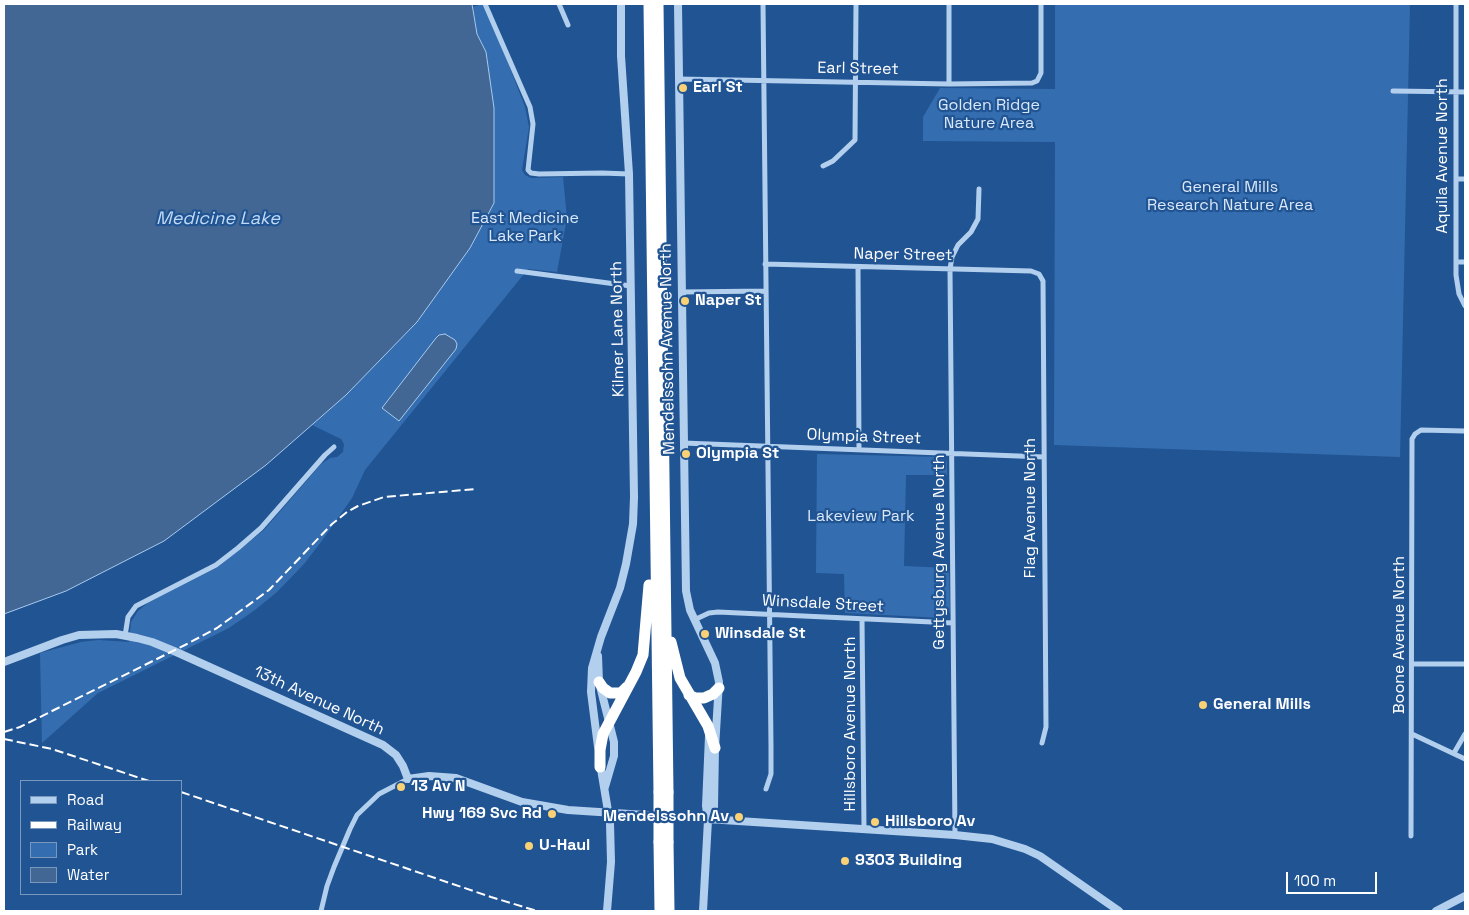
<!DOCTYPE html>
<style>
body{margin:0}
#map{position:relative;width:1469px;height:915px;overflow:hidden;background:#215493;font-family:"Space Grotesk",sans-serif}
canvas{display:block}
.frame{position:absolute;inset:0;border:5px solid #fff;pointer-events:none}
.legend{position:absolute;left:20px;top:780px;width:162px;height:115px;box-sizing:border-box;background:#215493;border:1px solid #7a98be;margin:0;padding:6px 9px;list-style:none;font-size:15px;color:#fff}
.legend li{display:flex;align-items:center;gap:10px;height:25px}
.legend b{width:25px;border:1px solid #7a98be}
.scale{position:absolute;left:1286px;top:872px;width:91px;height:22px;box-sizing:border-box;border:2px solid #fff;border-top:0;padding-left:6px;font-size:15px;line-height:18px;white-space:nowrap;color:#fff;-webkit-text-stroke:4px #215493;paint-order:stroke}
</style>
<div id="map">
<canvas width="1469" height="915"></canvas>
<div class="frame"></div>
<ul class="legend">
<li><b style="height:6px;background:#b3cfee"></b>Road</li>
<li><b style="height:6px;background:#fff"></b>Railway</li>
<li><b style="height:14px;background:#356eb0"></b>Park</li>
<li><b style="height:14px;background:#436794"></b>Water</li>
</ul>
<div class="scale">100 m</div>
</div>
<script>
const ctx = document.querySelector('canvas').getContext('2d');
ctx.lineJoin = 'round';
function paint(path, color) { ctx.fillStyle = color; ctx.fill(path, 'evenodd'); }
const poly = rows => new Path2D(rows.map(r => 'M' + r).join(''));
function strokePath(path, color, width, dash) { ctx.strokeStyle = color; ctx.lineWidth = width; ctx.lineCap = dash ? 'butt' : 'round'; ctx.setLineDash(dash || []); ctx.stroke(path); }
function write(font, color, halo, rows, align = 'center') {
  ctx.font = font + ' "Space Grotesk",sans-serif'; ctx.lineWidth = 4.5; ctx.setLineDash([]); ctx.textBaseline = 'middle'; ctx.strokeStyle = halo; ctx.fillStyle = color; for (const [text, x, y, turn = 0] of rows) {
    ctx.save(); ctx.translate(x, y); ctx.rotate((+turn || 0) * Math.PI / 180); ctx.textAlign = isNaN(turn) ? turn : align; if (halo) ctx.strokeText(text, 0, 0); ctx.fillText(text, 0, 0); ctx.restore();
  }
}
paint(poly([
 [482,4,503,50,525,107,529,127,522,170,525,175,531,178,563,177,567,218,557,272,528,269,365,470,352,498,321,542,304,564,277,592,255,610,229,628,98,693,42,743,40,653,81,642,98,640,129,642,131,622,138,611,149,602,218,567,264,530,321,464,330,458,337,457,343,452,344,444,341,439,312,425,346,395,417,322,470,248,494,203,494,108,486,52,477,34,473,7],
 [1055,4,1410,4,1400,457,1054,445,1055,142,923,141,923,117,940,88,1055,89],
 [817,454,942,457,947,461,947,475,906,475,904,566,949,568,950,612,944,618,845,613,844,574,816,573]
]), '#356eb0');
const water = poly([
 [4,4,472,4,477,34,486,52,494,108,494,203,470,248,417,322,346,395,266,465,164,541,66,591,4,614,4,4],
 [445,334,455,340,457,344,456,349,399,421,382,408,436,338,439,335,445,334]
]);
paint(water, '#436794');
strokePath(water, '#a7caef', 1);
strokePath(poly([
 [485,4,530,107,533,124,528,170,531,173,539,174,602,173,629,174],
 [559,4,568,25],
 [763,4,771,746,771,774,766,789],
 [1456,4,1456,275,1459,294,1465,306],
 [678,79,949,84,1032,83,1037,81,1041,73,1041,4],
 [949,84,949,4],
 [1393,91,1465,92],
 [823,166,833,161,855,140,856,4],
 [1456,179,1465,179],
 [1456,262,1465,262],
 [765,264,1031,271,1039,274,1043,281,1046,727,1042,743],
 [858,267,859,449],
 [517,271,631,286],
 [681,292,766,291],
 [683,443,1044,457],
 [862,619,864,829],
 [694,620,709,613,718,612,953,623],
 [125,636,128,617,136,606,216,565,238,548,261,528,325,455,334,447],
 [1412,664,1465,664],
 [1412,734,1465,759],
 [1454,753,1465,734],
 [955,835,950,269,952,257,958,245,971,232,978,219,979,189],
 [1411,836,1412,439,1415,434,1421,430,1465,431],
 [321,911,327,886,334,867,350,829,357,815,379,794,408,779]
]), '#b3cfee', 5);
strokePath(poly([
 [678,4,686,591,690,610,715,663,719,682,715,748,714,808,708,820],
 [598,656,599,682,614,742,614,756,605,787],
 [4,662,62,640,79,635,116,634,137,638,152,642,174,651,383,745,396,755,403,766,408,779,429,776,456,778,522,802,568,810,955,835,992,839,1025,849,1040,856,1119,911],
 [598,747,591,692,592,668,601,637,620,588,626,564,633,524,634,497,629,174,621,56,621,4],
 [600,763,610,823,611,862,607,911],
 [703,911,708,820,706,806,709,736],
 [1436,911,1465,896]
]), '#b3cfee', 8);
strokePath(poly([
 [649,4,659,792],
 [658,4,668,792],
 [671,642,680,678,708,726,715,748],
 [599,682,603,688,610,693,621,693,627,687],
 [689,695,695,698,704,698,713,694,719,688],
 [600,767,600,750,603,734,636,672,643,655,649,585],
 [659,842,660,911],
 [668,842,669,911]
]), '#fff', 11);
strokePath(poly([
 [4,732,20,727,54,710,185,645,217,628,269,590,332,524,347,512,358,506,384,497,476,489],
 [4,739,52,749,149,781],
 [181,792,491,897,537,911]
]), '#fff', 2, [9, 4]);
strokePath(poly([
 [659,792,659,842],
 [668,792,668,842]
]), '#fff', 11);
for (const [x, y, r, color] of [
 [683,88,5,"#fad275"],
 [685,301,5,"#fad275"],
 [686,454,5,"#fad275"],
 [705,634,5,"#fad275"],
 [1203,705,5,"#fad275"],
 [401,787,5,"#fad275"],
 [552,814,5,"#fad275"],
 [739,817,5,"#fad275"],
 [875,822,5,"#fad275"],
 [529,846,5,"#fad275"],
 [845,861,5,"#fad275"]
]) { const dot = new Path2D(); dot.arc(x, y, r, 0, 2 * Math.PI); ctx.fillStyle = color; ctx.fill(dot); strokePath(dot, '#215493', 2); }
write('16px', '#fff', '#215493', [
 ["Earl Street",858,69,1],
 ["Aquila Avenue North",1443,156,-90],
 ["Naper Street",903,255,1],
 ["Kilmer Lane North",618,329,-91],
 ["Mendelssohn Avenue North",668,349,-91],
 ["Olympia Street",864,437,2],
 ["Flag Avenue North",1031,508,-90],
 ["Gettysburg Avenue North",940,552,-90],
 ["Winsdale Street",823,604,3],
 ["Boone Avenue North",1400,635,-90],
 ["13th Avenue North",319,701,25],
 ["Hillsboro Avenue North",851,724,-90]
]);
write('bold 16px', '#fff', '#215493', [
 ["Earl St",693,88],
 ["Naper St",695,301],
 ["Olympia St",696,454],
 ["Winsdale St",715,634],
 ["General Mills",1213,705],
 ["13 Av N",411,787],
 ["Hwy 169 Svc Rd",542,814,"right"],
 ["Mendelssohn Av",729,817,"right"],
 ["Hillsboro Av",885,822],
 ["U-Haul",539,846],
 ["9303 Building",855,861]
], 'left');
write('16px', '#d9e8fa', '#215493', [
 ["Golden Ridge",989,106],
 ["Nature Area",989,124],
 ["General Mills",1230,188],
 ["Research Nature Area",1230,206],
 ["East Medicine",525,219],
 ["Lake Park",525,237],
 ["Lakeview Park",861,517]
]);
write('italic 18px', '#c0d9f4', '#215493', [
 ["Medicine Lake",218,219]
]);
</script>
